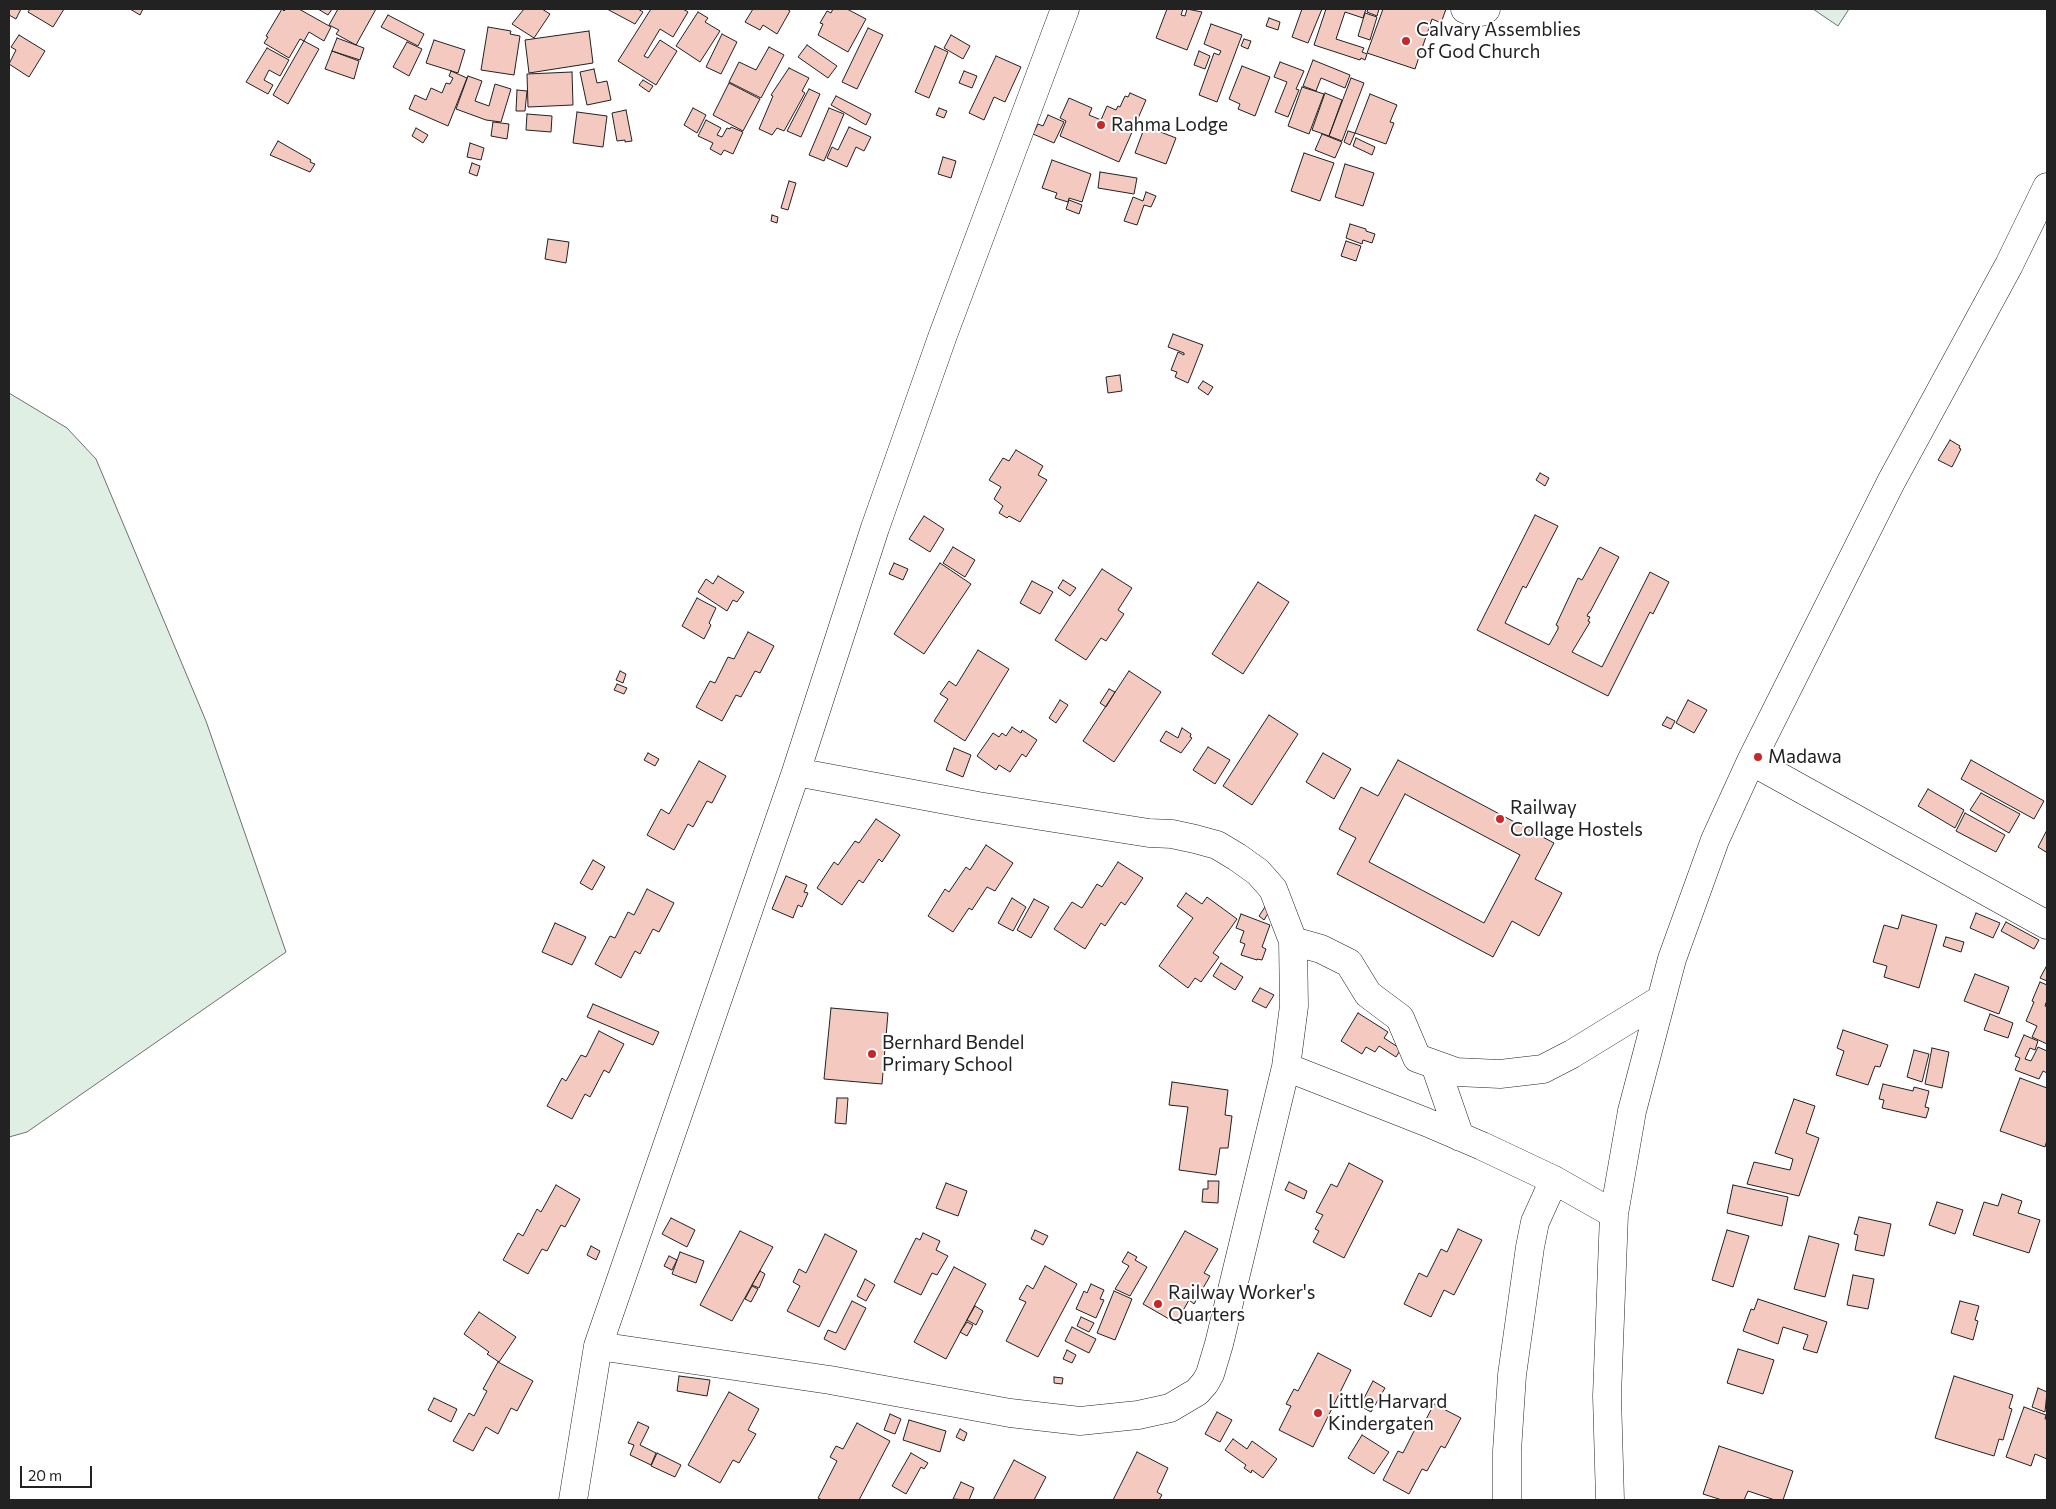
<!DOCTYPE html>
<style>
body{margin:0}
#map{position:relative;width:2056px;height:1509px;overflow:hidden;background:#fff;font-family:Commissioner,sans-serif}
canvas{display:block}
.frame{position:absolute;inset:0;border:10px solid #222;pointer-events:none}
.scale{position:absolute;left:20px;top:1466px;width:72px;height:22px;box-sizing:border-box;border:2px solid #222;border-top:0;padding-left:6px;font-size:15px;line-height:18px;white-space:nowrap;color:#222;-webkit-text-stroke:4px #fff;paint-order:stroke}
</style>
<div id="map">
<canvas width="2056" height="1509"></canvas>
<div class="frame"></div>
<div class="scale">20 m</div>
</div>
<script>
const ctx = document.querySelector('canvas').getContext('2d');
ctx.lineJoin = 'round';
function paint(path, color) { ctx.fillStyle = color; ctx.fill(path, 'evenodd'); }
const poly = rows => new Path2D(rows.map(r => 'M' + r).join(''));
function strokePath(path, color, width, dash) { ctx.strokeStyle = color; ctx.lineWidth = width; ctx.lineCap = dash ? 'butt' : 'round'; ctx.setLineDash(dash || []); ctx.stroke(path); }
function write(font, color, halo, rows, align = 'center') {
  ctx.font = font + ' Commissioner,sans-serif'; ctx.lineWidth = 4; ctx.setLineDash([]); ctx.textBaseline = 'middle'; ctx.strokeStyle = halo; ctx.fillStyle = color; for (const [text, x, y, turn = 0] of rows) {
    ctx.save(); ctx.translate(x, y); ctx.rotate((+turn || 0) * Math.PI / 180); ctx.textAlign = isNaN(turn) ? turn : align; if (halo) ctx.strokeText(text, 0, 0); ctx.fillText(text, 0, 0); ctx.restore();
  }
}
const green = poly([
 [1813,9,1849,9,1838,26,1813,9],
 [9,393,67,428,96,459,206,721,286,952,27,1132,9,1137,9,393]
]);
paint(green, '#e0efe3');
strokePath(green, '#6f6f6f', 1);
const building = poly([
 [9,9,21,9,16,19,9,15,9,9],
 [30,9,64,9,53,27,28,12,30,9],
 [130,9,143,9,140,15,130,9],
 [282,9,284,11,286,9,299,9,331,27,324,41,309,32,304,41,300,39,289,58,264,43,268,37,266,36,282,9],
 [318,9,332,9,328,15,318,9],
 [338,9,376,9,356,45,336,34,339,30,329,25,338,9],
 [524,9,542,9,550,14,534,38,512,24,524,9],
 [607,9,638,9,643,12,635,24,607,9],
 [651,9,683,9,688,12,673,37,660,29,644,56,648,58,660,40,677,51,656,85,618,61,651,9],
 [753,9,787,9,790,11,777,34,763,25,760,30,745,22,753,9],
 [833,9,847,9,866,19,848,52,818,35,823,24,820,23,827,11,831,13,833,9],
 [1167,9,1183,9,1181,15,1185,16,1187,9,1202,12,1187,50,1156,38,1167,9],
 [1302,9,1322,9,1308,43,1292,37,1302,9],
 [1326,9,1366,9,1363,18,1345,12,1336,39,1364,48,1362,52,1367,54,1365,60,1361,58,1360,60,1314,45,1326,9],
 [1368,9,1379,9,1377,16,1367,12,1368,9],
 [1383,9,1446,9,1441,23,1432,19,1415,69,1367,53,1383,9],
 [698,12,708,18,705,22,720,31,700,62,676,46,698,12],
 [1365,13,1377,17,1370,40,1358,36,1365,13],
 [388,15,424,34,418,46,381,27,388,15],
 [1269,18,1280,22,1278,30,1266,26,1269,18],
 [1211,24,1242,35,1217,102,1199,95,1214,53,1219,55,1221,51,1204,44,1211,24],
 [488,27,511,31,510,34,520,36,514,75,481,70,488,27],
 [868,28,883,35,857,89,842,82,868,28],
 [589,31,593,63,529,73,525,40,589,31],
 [722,34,737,42,721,74,706,67,722,34],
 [19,35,45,51,29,77,9,64,16,50,11,47,19,35],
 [951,35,970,46,963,59,944,48,951,35],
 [337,38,364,48,360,60,332,51,337,38],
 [1244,39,1251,41,1248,49,1241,46,1244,39],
 [434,40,465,50,458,73,426,63,434,40],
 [304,41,319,49,288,104,273,95,304,41],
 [407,42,422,49,409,76,393,67,407,42],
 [807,45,837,66,828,78,798,57,807,45],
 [935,46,948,52,929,98,915,92,935,46],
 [769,47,784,55,761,98,729,82,739,62,756,70,769,47],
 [267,48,289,60,280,76,269,70,264,80,273,85,268,94,246,82,267,48],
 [332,51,359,61,354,79,325,69,332,51],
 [1199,51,1210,56,1205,69,1194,65,1199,51],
 [996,56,1021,67,1005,102,994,97,984,120,969,113,996,56],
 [1313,60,1350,75,1345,88,1321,78,1316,91,1303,86,1313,60],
 [1280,62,1304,71,1296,89,1299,90,1288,117,1275,112,1287,82,1274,77,1280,62],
 [1242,66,1270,77,1255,116,1238,109,1240,104,1229,99,1242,66],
 [789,68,809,78,802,91,805,93,784,131,777,128,772,135,759,129,773,96,771,95,789,68],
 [594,69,597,83,607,81,611,100,587,105,580,72,594,69],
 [451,71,467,78,448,126,409,109,415,95,426,100,431,88,442,93,446,83,450,84,453,78,449,76,451,71],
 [964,71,977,76,972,88,959,83,964,71],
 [572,72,573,105,528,107,527,74,572,72],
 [468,76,482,81,475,101,489,106,495,84,511,89,501,122,486,120,456,109,468,76],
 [1351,78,1364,83,1342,141,1329,136,1351,78],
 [643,80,653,86,649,92,639,85,643,80],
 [729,83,760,99,743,131,713,115,729,83],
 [1302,87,1324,94,1309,134,1288,126,1302,87],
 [809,89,820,94,801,137,787,131,809,89],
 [517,90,527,91,525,111,516,111,517,90],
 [1130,93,1146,100,1119,162,1060,136,1066,121,1060,118,1069,98,1092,108,1089,115,1101,120,1107,106,1116,110,1118,106,1120,107,1125,96,1128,97,1130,93],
 [1325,93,1342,100,1329,136,1312,130,1325,93],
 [1370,94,1397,105,1390,122,1394,123,1386,144,1355,133,1370,94],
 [836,96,871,114,866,125,831,105,836,96],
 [693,108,706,115,697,133,684,125,693,108],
 [829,108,844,114,824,161,809,155,829,108],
 [939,108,947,111,944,118,936,115,939,108],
 [626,110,632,141,625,142,625,140,617,141,612,113,626,110],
 [577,112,607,116,603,147,573,143,577,112],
 [527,114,552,116,551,132,526,130,527,114],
 [1048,115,1064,122,1054,143,1033,134,1038,124,1043,126,1048,115],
 [706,120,721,128,717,135,722,137,727,128,730,129,731,127,743,132,733,154,724,150,721,155,710,149,713,143,698,136,706,120],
 [493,122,509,124,507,139,491,136,493,122],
 [1145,126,1176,138,1166,164,1135,153,1145,126],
 [849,127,871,137,864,151,856,147,847,167,827,158,832,147,838,150,849,127],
 [416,128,428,135,423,143,412,136,416,128],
 [1348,131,1355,133,1350,145,1344,142,1348,131],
 [1322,134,1342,142,1335,158,1315,150,1322,134],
 [1356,138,1375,147,1372,155,1353,146,1356,138],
 [278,141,311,160,310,162,315,164,310,172,270,155,278,141],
 [470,143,484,148,481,160,467,157,470,143],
 [1304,153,1334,163,1320,201,1291,191,1304,153],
 [943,157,956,161,951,178,938,174,943,157],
 [1052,160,1091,174,1082,202,1069,198,1068,202,1055,198,1057,193,1042,188,1052,160],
 [472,163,480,166,477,176,469,173,472,163],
 [1345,164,1374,173,1363,206,1335,197,1345,164],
 [1100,172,1137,178,1134,194,1098,188,1100,172],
 [789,181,796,183,788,210,781,208,789,181],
 [1146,192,1156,196,1151,207,1144,205,1137,225,1124,221,1133,197,1143,201,1146,192],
 [1069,200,1082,205,1079,214,1066,209,1069,200],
 [772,215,778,217,777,223,771,221,772,215],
 [1350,224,1366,229,1366,231,1375,234,1372,243,1363,240,1362,244,1346,238,1350,224],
 [548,239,569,242,566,263,545,259,548,239],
 [1346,241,1361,246,1356,261,1341,256,1346,241],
 [1173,334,1203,345,1188,383,1175,377,1177,372,1171,370,1178,352,1184,355,1184,353,1168,347,1173,334],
 [1120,375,1122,391,1108,393,1106,377,1120,375],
 [1203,381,1213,387,1208,395,1198,388,1203,381],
 [1950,440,1960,446,1959,448,1961,449,1952,467,1938,460,1950,440],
 [1016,450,1043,466,1038,475,1047,480,1020,522,1009,516,1007,518,999,513,1003,506,994,499,1001,487,989,480,1003,458,1009,461,1016,450],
 [1540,473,1549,478,1545,486,1536,480,1540,473],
 [1535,515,1558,526,1526,588,1523,586,1505,623,1549,645,1558,629,1558,626,1556,625,1578,578,1582,580,1600,547,1619,557,1590,612,1589,612,1587,616,1590,617,1588,621,1590,622,1572,652,1602,667,1650,572,1669,582,1653,614,1650,612,1608,696,1477,630,1535,515],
 [924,516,944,529,930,552,909,539,924,516],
 [953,547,975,560,965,577,943,563,953,547],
 [894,563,908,569,903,580,889,574,894,563],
 [940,563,971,584,924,654,894,634,940,563],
 [1102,569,1132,588,1118,610,1124,614,1106,641,1101,638,1086,660,1055,640,1102,569],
 [718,576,744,592,737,602,733,600,727,611,698,592,706,579,713,584,718,576],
 [1063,580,1076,588,1070,596,1058,588,1063,580],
 [1032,581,1053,592,1040,614,1020,603,1032,581],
 [1258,582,1289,602,1243,674,1212,654,1258,582],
 [697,598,716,608,709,623,711,625,704,639,682,626,697,598],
 [748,632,774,646,760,673,755,671,741,697,736,695,722,721,696,707,710,681,715,683,728,657,734,659,748,632],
 [978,650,1009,669,965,741,934,721,948,699,940,694,949,681,956,686,978,650],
 [620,671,626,674,623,683,616,680,620,671],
 [1129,671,1161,692,1114,762,1083,741,1129,671],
 [617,684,627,688,624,694,614,690,617,684],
 [1109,689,1115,692,1106,707,1100,703,1109,689],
 [1060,700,1068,705,1056,723,1049,718,1060,700],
 [1688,700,1707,710,1694,733,1676,723,1688,700],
 [1269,715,1298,734,1252,805,1223,786,1269,715],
 [1667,717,1675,721,1671,729,1662,725,1667,717],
 [1012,727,1021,733,1022,730,1037,740,1026,757,1022,754,1010,772,999,765,996,770,977,756,993,733,999,737,1002,733,1006,736,1012,727],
 [1182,728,1191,734,1190,737,1192,738,1181,753,1160,741,1166,731,1178,738,1182,728],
 [1208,747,1230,760,1215,784,1193,770,1208,747],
 [954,748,971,755,963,777,946,770,954,748],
 [648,753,659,759,655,766,644,760,648,753],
 [1323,753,1351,769,1334,799,1306,782,1323,753],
 [1398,760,1554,843,1535,879,1562,893,1539,936,1512,921,1493,957,1337,874,1356,838,1339,829,1361,787,1378,796,1398,760],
 [1405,794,1520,855,1484,923,1369,862,1405,794],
 [1971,760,2044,801,2034,819,1961,779,1971,760],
 [699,761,726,776,712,803,707,801,693,827,688,824,674,850,647,835,661,809,669,814,699,761],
 [1928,789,1964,810,1955,828,1918,806,1928,789],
 [1981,793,2020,814,2009,833,1970,810,1981,793],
 [1965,813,2005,835,1996,852,1956,831,1965,813],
 [876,819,900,835,882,862,879,859,863,883,859,880,842,905,817,888,834,862,838,865,855,841,859,843,876,819],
 [2047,830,2047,850,2046,852,2038,847,2047,830],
 [986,845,1013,863,995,891,987,887,972,910,969,908,953,932,928,916,945,889,949,892,966,867,970,870,986,845],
 [593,860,605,867,592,890,580,883,593,860],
 [1118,862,1143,878,1125,905,1121,902,1105,926,1101,923,1085,949,1054,929,1072,902,1082,908,1097,884,1102,887,1118,862],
 [786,876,807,885,804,892,808,893,802,907,798,905,793,918,772,909,786,876],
 [647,889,674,903,659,932,653,929,640,954,635,951,621,978,595,964,610,936,615,938,628,912,634,915,647,889],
 [1186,893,1202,904,1207,897,1237,919,1213,953,1219,957,1201,982,1195,978,1188,988,1159,966,1193,918,1177,906,1186,893],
 [1012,898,1026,907,1013,931,998,923,1012,898],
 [1034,899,1049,907,1031,938,1017,930,1034,899],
 [1265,907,1270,910,1264,920,1259,916,1265,907],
 [1976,913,2000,923,1993,938,1970,928,1976,913],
 [1241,914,1270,925,1262,947,1266,949,1262,960,1257,959,1257,960,1241,955,1245,944,1240,942,1244,931,1236,928,1241,914],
 [1902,915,1937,925,1919,988,1884,977,1887,966,1873,962,1884,925,1898,929,1902,915],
 [2006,922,2039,940,2034,949,2001,931,2006,922],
 [555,923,586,937,572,965,542,952,555,923],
 [1946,937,1964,942,1961,952,1943,946,1946,937],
 [1221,963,1243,977,1235,990,1213,976,1221,963],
 [2046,967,2047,967,2047,981,2040,978,2046,967],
 [1975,974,2009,987,1999,1014,1964,1001,1975,974],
 [2040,982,2047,985,2047,1000,2045,1006,2047,1007,2047,1044,2032,1037,2037,1026,2026,1021,2034,1002,2032,1001,2040,982],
 [1260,988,1274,995,1266,1008,1252,1001,1260,988],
 [593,1004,659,1032,653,1045,587,1017,593,1004],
 [831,1008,888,1013,882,1084,824,1079,831,1008],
 [1358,1013,1388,1032,1384,1038,1401,1049,1396,1057,1379,1046,1375,1052,1366,1047,1362,1054,1341,1041,1358,1013],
 [1990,1014,2013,1023,2008,1038,1984,1030,1990,1014],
 [1843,1030,1888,1045,1880,1067,1875,1066,1868,1085,1836,1075,1844,1051,1837,1048,1843,1030],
 [599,1031,624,1044,609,1073,604,1070,590,1097,585,1094,572,1119,547,1106,562,1078,566,1081,581,1055,586,1057,599,1031],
 [2024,1035,2038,1041,2035,1050,2030,1048,2025,1059,2031,1061,2038,1047,2047,1051,2047,1073,2043,1071,2039,1079,2015,1070,2020,1058,2015,1056,2024,1035],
 [1932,1048,1949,1052,1942,1088,1925,1084,1932,1048],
 [1914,1050,1929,1054,1922,1082,1907,1077,1914,1050],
 [2020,1078,2047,1088,2047,1140,2045,1147,2000,1131,2020,1078],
 [1172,1082,1228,1090,1225,1115,1232,1116,1228,1148,1220,1148,1216,1175,1179,1170,1188,1107,1169,1105,1172,1082],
 [1883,1084,1913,1091,1914,1087,1929,1091,1925,1107,1929,1108,1926,1118,1882,1108,1884,1100,1879,1099,1883,1084],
 [837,1098,848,1098,846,1124,835,1123,837,1098],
 [1794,1099,1815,1106,1806,1133,1819,1138,1799,1196,1747,1184,1754,1162,1790,1170,1793,1159,1775,1153,1794,1099],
 [1349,1163,1383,1181,1344,1258,1313,1242,1319,1231,1315,1229,1323,1215,1316,1212,1331,1184,1337,1187,1349,1163],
 [1208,1181,1219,1181,1218,1203,1202,1202,1203,1189,1208,1189,1208,1181],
 [1289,1182,1307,1191,1304,1199,1285,1190,1289,1182],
 [946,1183,967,1191,958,1216,936,1208,946,1183],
 [556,1185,580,1199,565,1227,561,1225,547,1251,542,1249,528,1274,503,1260,518,1233,523,1236,537,1209,541,1212,556,1185],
 [1733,1185,1788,1197,1782,1226,1727,1213,1733,1185],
 [2002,1194,2022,1201,2018,1213,2040,1220,2029,1253,1973,1235,1984,1202,1998,1206,2002,1194],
 [1937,1202,1963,1210,1955,1234,1929,1225,1937,1202],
 [1859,1217,1891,1224,1884,1256,1855,1250,1858,1235,1854,1234,1859,1217],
 [671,1218,695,1230,687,1247,662,1234,671,1218],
 [1458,1229,1482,1240,1454,1295,1444,1290,1431,1317,1404,1304,1419,1273,1427,1277,1441,1249,1447,1252,1458,1229],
 [1035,1230,1048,1236,1043,1245,1031,1239,1035,1230],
 [1727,1230,1749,1236,1733,1287,1712,1280,1727,1230],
 [740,1231,773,1247,732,1321,700,1305,740,1231],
 [1185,1231,1218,1249,1204,1273,1210,1276,1194,1304,1189,1300,1176,1323,1143,1304,1185,1231],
 [923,1233,940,1241,936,1250,948,1256,937,1275,932,1273,921,1295,894,1282,916,1238,920,1240,923,1233],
 [825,1234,857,1251,819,1327,787,1311,800,1286,793,1282,799,1269,806,1273,825,1234],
 [1809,1236,1839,1244,1825,1297,1794,1289,1809,1236],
 [591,1246,600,1251,596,1260,587,1255,591,1246],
 [680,1252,704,1261,696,1283,672,1274,680,1252],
 [1128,1252,1137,1257,1135,1260,1147,1267,1130,1296,1115,1289,1129,1266,1122,1262,1128,1252],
 [669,1256,677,1260,672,1270,664,1266,669,1256],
 [1045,1266,1077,1284,1038,1357,1006,1341,1026,1302,1019,1299,1027,1285,1033,1289,1045,1266],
 [954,1267,986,1284,946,1359,914,1342,954,1267],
 [760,1271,765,1274,759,1288,752,1285,760,1271],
 [1853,1275,1874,1279,1868,1309,1847,1305,1853,1275],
 [865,1279,875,1285,866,1301,857,1296,865,1279],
 [1091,1284,1104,1290,1100,1299,1104,1300,1096,1318,1076,1309,1084,1291,1087,1293,1091,1284],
 [752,1286,758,1289,751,1302,745,1299,752,1286],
 [1114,1291,1132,1299,1115,1340,1097,1333,1114,1291],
 [1758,1299,1827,1322,1817,1353,1803,1349,1808,1335,1783,1327,1778,1344,1743,1331,1751,1309,1754,1310,1758,1299],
 [852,1301,866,1308,845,1350,824,1339,828,1330,836,1333,852,1301],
 [1960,1301,1979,1306,1975,1320,1978,1321,1973,1340,1951,1333,1960,1301],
 [975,1306,983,1311,976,1325,967,1320,975,1306],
 [479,1312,516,1337,499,1362,487,1354,489,1352,464,1334,479,1312],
 [1081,1317,1094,1323,1089,1332,1077,1326,1081,1317],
 [967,1322,973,1325,967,1336,960,1332,967,1322],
 [1072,1327,1096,1339,1089,1353,1065,1341,1072,1327],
 [1738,1349,1774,1360,1763,1394,1727,1383,1738,1349],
 [1067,1350,1076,1355,1072,1363,1063,1359,1067,1350],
 [1318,1353,1351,1370,1313,1447,1279,1430,1291,1406,1286,1404,1294,1389,1298,1391,1318,1353],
 [498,1362,533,1381,517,1411,511,1408,498,1434,486,1427,473,1451,453,1441,469,1413,474,1416,487,1391,483,1389,498,1362],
 [679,1376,710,1380,707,1396,677,1391,679,1376],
 [1954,1376,2013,1395,2009,1408,2012,1409,2003,1440,1999,1439,1994,1456,1935,1438,1954,1376],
 [1054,1377,1063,1378,1062,1384,1054,1383,1054,1377],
 [1373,1381,1385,1388,1371,1412,1360,1406,1373,1381],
 [2038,1388,2047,1392,2045,1412,2032,1407,2038,1388],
 [729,1392,759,1409,748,1430,756,1434,739,1463,733,1460,720,1483,688,1465,729,1392],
 [434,1398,457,1409,451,1422,428,1410,434,1398],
 [1434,1404,1461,1418,1445,1448,1441,1446,1427,1471,1422,1469,1409,1494,1383,1480,1398,1451,1403,1453,1416,1427,1421,1429,1434,1404],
 [2024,1407,2046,1415,2045,1419,2047,1419,2047,1459,2035,1454,2031,1466,2006,1457,2024,1407],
 [1217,1412,1232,1420,1220,1442,1205,1434,1217,1412],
 [890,1414,901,1419,895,1434,884,1430,890,1414],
 [909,1420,946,1431,940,1452,903,1440,909,1420],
 [638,1422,649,1427,640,1445,656,1453,651,1465,630,1455,634,1445,628,1443,638,1422],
 [857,1423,890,1441,859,1500,822,1500,818,1498,837,1461,830,1457,836,1446,843,1449,857,1423],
 [960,1429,967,1433,964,1441,956,1437,960,1429],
 [1362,1435,1389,1452,1374,1474,1348,1458,1362,1435],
 [1233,1439,1247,1449,1252,1441,1277,1459,1263,1478,1252,1470,1251,1473,1244,1468,1246,1465,1225,1450,1233,1439],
 [1719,1446,1793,1471,1783,1500,1775,1500,1748,1491,1744,1500,1722,1500,1703,1494,1719,1446],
 [1137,1452,1168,1468,1157,1492,1162,1495,1159,1500,1113,1500,1137,1452],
 [657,1453,681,1465,675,1477,651,1466,657,1453],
 [911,1453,928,1463,924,1469,921,1467,906,1494,892,1486,911,1453],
 [1014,1460,1046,1477,1034,1500,993,1500,1014,1460],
 [961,1482,974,1488,969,1500,953,1499,961,1482]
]);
paint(building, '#f3c9c0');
strokePath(building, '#222', 1);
const minor = poly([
 [1465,9,1474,13,1481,12,1486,9],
 [1751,761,2047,925],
 [1293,941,1321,949,1349,963,1368,994,1400,1018,1417,1058,1456,1072,1500,1074,1543,1069,1572,1054,1660,1000],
 [1435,1065,1460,1137],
 [1286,1067,1426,1122,1482,1146,1554,1180,1614,1214],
 [598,1346,830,1380,1010,1413,1080,1421,1138,1415,1170,1408,1197,1392,1205,1383,1210,1374,1219,1344,1286,1067,1294,1006,1293,941,1273,889,1258,872,1237,857,1217,845,1195,839,1172,834,1149,833,978,806,796,772],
 [573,1500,598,1346,796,772,875,528,943,335,1065,9],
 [1507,1500,1507,1451,1512,1375,1530,1247,1535,1222,1554,1180],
 [1610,1500,1607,1396,1614,1214,1632,1111,1672,959,1715,840,1751,761,1891,482,2009,265,2047,187]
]);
strokePath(minor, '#222', 29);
strokePath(minor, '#fff', 28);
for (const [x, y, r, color] of [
 [1406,41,5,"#c62828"],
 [1101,125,5,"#c62828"],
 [1758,757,5,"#c62828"],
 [1500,819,5,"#c62828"],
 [872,1054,5,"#c62828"],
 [1158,1304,5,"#c62828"],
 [1318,1413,5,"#c62828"]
]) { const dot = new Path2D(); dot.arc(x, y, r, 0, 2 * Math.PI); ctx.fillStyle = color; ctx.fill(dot); strokePath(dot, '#fff', 2); }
write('19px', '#222', '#fff', [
 ["Calvary Assemblies",1416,30],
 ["of God Church",1416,52],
 ["Rahma Lodge",1111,125],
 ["Madawa",1768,757],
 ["Railway",1510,808],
 ["Collage Hostels",1510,830],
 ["Bernhard Bendel",882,1043],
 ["Primary School",882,1065],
 ["Railway Worker's",1168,1293],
 ["Quarters",1168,1315],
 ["Little Harvard",1328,1402],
 ["Kindergaten",1328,1424]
], 'left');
</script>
